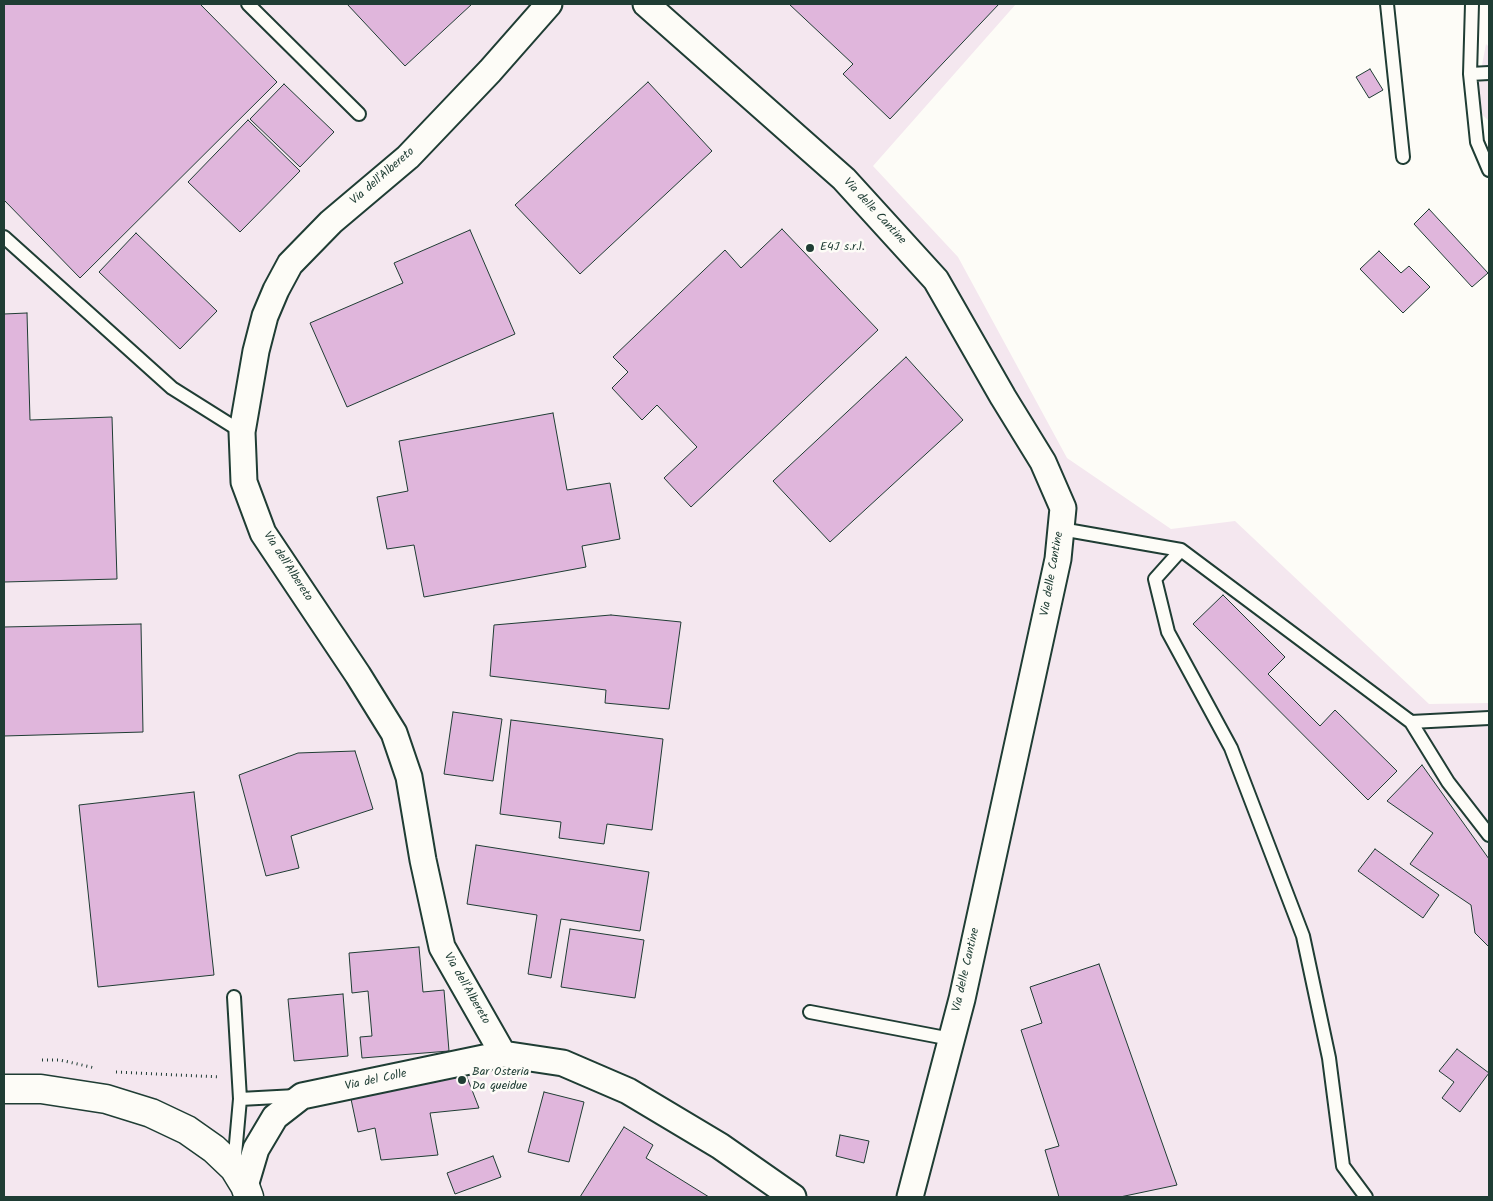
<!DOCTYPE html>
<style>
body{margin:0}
#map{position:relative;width:1493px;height:1201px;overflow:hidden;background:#fdfcf7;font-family:Kalam,sans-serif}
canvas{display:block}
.frame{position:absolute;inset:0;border:5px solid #1f3d34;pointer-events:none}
</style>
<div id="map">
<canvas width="1493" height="1201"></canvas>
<div class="frame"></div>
</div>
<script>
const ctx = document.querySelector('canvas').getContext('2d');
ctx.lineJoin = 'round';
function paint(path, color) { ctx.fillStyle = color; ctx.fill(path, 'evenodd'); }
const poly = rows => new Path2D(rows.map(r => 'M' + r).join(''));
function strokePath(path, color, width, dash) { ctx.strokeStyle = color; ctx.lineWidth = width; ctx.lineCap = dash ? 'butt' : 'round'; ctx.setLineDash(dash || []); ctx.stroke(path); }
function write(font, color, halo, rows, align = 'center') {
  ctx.font = font + ' Kalam,sans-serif'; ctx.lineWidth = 5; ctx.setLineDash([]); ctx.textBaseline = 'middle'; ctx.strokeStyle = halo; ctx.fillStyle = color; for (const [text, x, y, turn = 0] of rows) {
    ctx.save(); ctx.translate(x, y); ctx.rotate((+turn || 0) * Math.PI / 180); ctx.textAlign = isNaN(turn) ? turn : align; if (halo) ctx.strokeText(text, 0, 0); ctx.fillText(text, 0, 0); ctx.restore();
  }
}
paint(poly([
 [4,4,1016,4,873,166,958,257,1067,458,1171,529,1235,521,1429,704,1489,703,1489,1197,4,1197],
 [1486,44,1489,47,1489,121,1474,107]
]), '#f4e7ef');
const building = poly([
 [4,4,200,4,277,82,80,278,4,200,4,4],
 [347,4,472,4,405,66,347,4],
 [789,4,999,4,890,119,843,74,853,64,789,4],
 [1370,69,1383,90,1369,98,1356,77,1370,69],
 [648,82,712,151,580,274,515,205,648,82],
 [284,84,334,132,300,167,250,119,284,84],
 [248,120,300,171,240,232,188,182,248,120],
 [1429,209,1488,273,1472,287,1414,224,1429,209],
 [782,229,878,330,691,507,664,478,697,447,657,405,642,420,612,388,628,372,613,357,725,250,741,268,782,229],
 [470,230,515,334,347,407,310,323,403,283,394,263,470,230],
 [136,233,217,311,180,349,99,272,136,233],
 [1379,251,1401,273,1409,266,1430,287,1403,313,1360,269,1379,251],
 [27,313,30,420,112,417,117,579,4,582,4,314,27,313],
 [906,357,963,420,830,542,773,481,906,357],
 [553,413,567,490,610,483,620,539,582,546,586,567,424,597,414,545,387,549,377,497,408,491,399,441,553,413],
 [1223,595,1285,657,1268,674,1320,726,1335,710,1397,771,1368,800,1193,624,1223,595],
 [611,615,681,622,669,709,605,703,606,690,490,676,494,625,611,615],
 [141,624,143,732,4,736,4,627,141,624],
 [453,712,502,719,493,781,444,774,453,712],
 [511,720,663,739,652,830,607,824,604,844,559,838,561,822,500,814,511,720],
 [355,751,373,809,291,836,299,868,266,876,239,775,298,753,355,751],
 [1422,765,1489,859,1489,947,1475,933,1471,905,1410,864,1433,833,1387,801,1422,765],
 [194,792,214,975,98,987,79,805,194,792],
 [476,845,649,872,640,931,561,919,551,978,528,974,537,915,467,904,476,845],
 [1375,849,1439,895,1423,918,1358,871,1375,849],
 [570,929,644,940,635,998,561,987,570,929],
 [419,947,423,992,444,990,449,1051,362,1058,360,1037,372,1036,368,991,352,993,349,953,419,947],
 [1099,964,1177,1185,1120,1197,1059,1197,1045,1150,1059,1146,1021,1030,1042,1023,1030,987,1099,964],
 [343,994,348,1056,294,1061,288,999,343,994],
 [1457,1049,1489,1073,1460,1112,1442,1098,1454,1082,1439,1071,1457,1049],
 [465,1072,479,1108,430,1113,438,1155,381,1160,375,1128,358,1132,351,1099,465,1072],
 [544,1092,584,1102,569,1162,528,1152,544,1092],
 [624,1127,653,1145,646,1158,709,1197,580,1197,624,1127],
 [840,1135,869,1141,864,1163,836,1156,840,1135],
 [493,1156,501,1177,455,1194,447,1173,493,1156]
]);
paint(building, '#e0b6dc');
strokePath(building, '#1f3d34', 1);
const lane = poly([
 [248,4,359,114],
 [1387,4,1403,157],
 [1472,4,1470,74,1477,142,1489,170],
 [1470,74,1489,73],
 [4,237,172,388,242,432],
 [1061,529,1181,550,1411,722,1489,718],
 [1181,550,1155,579,1168,632,1231,748,1303,936,1329,1058,1343,1166,1366,1197],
 [1411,722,1448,782,1489,835],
 [234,997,240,1099],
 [810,1012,951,1039],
 [234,1166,240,1099,296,1096]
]);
const street = poly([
 [646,4,844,179,936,280,1003,397,1043,462,1063,508,1058,559,962,999,910,1197],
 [503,1054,442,947,423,860,409,777,394,733,358,675,263,533,244,482,242,432,256,351,265,316,276,290,290,264,331,222,408,157,490,71,549,4],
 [245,1186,256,1149,275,1117,302,1096,503,1054,563,1063,628,1091,720,1146,793,1197]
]);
const secondary = poly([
 [4,1089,41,1089,106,1099,151,1113,187,1130,214,1149,234,1168,245,1186,249,1197]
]);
strokePath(lane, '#1f3d34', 16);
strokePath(street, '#1f3d34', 29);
strokePath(secondary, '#1f3d34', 31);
strokePath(poly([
 [42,1060,60,1060,95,1068],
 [116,1072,220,1077]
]), '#1f3d34', 3, [1, 4]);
strokePath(lane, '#fdfcf7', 12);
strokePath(street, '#fdfcf7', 25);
strokePath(secondary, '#fdfcf7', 28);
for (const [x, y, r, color] of [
 [810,248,5,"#1f3d34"],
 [462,1080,5,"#1f3d34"]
]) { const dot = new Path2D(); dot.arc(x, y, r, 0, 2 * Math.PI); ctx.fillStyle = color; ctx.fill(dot); strokePath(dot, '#fdfcf7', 2); }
write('12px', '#1f3d34', '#fdfcf7', [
 ["Via dell'Albereto",383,177,-41],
 ["Via delle Cantine",874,212,47],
 ["Via dell'Albereto",287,567,57],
 ["Via delle Cantine",1053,574,-80],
 ["Via delle Cantine",967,970,-77],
 ["Via dell'Albereto",466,989,60],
 ["Via del Colle",376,1081,-12]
]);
write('12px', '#1f3d34', '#fdfcf7', [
 ["E4J s.r.l.",820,248],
 ["Bar Osteria",472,1073],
 ["Da queidue",472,1087]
], 'left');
</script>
